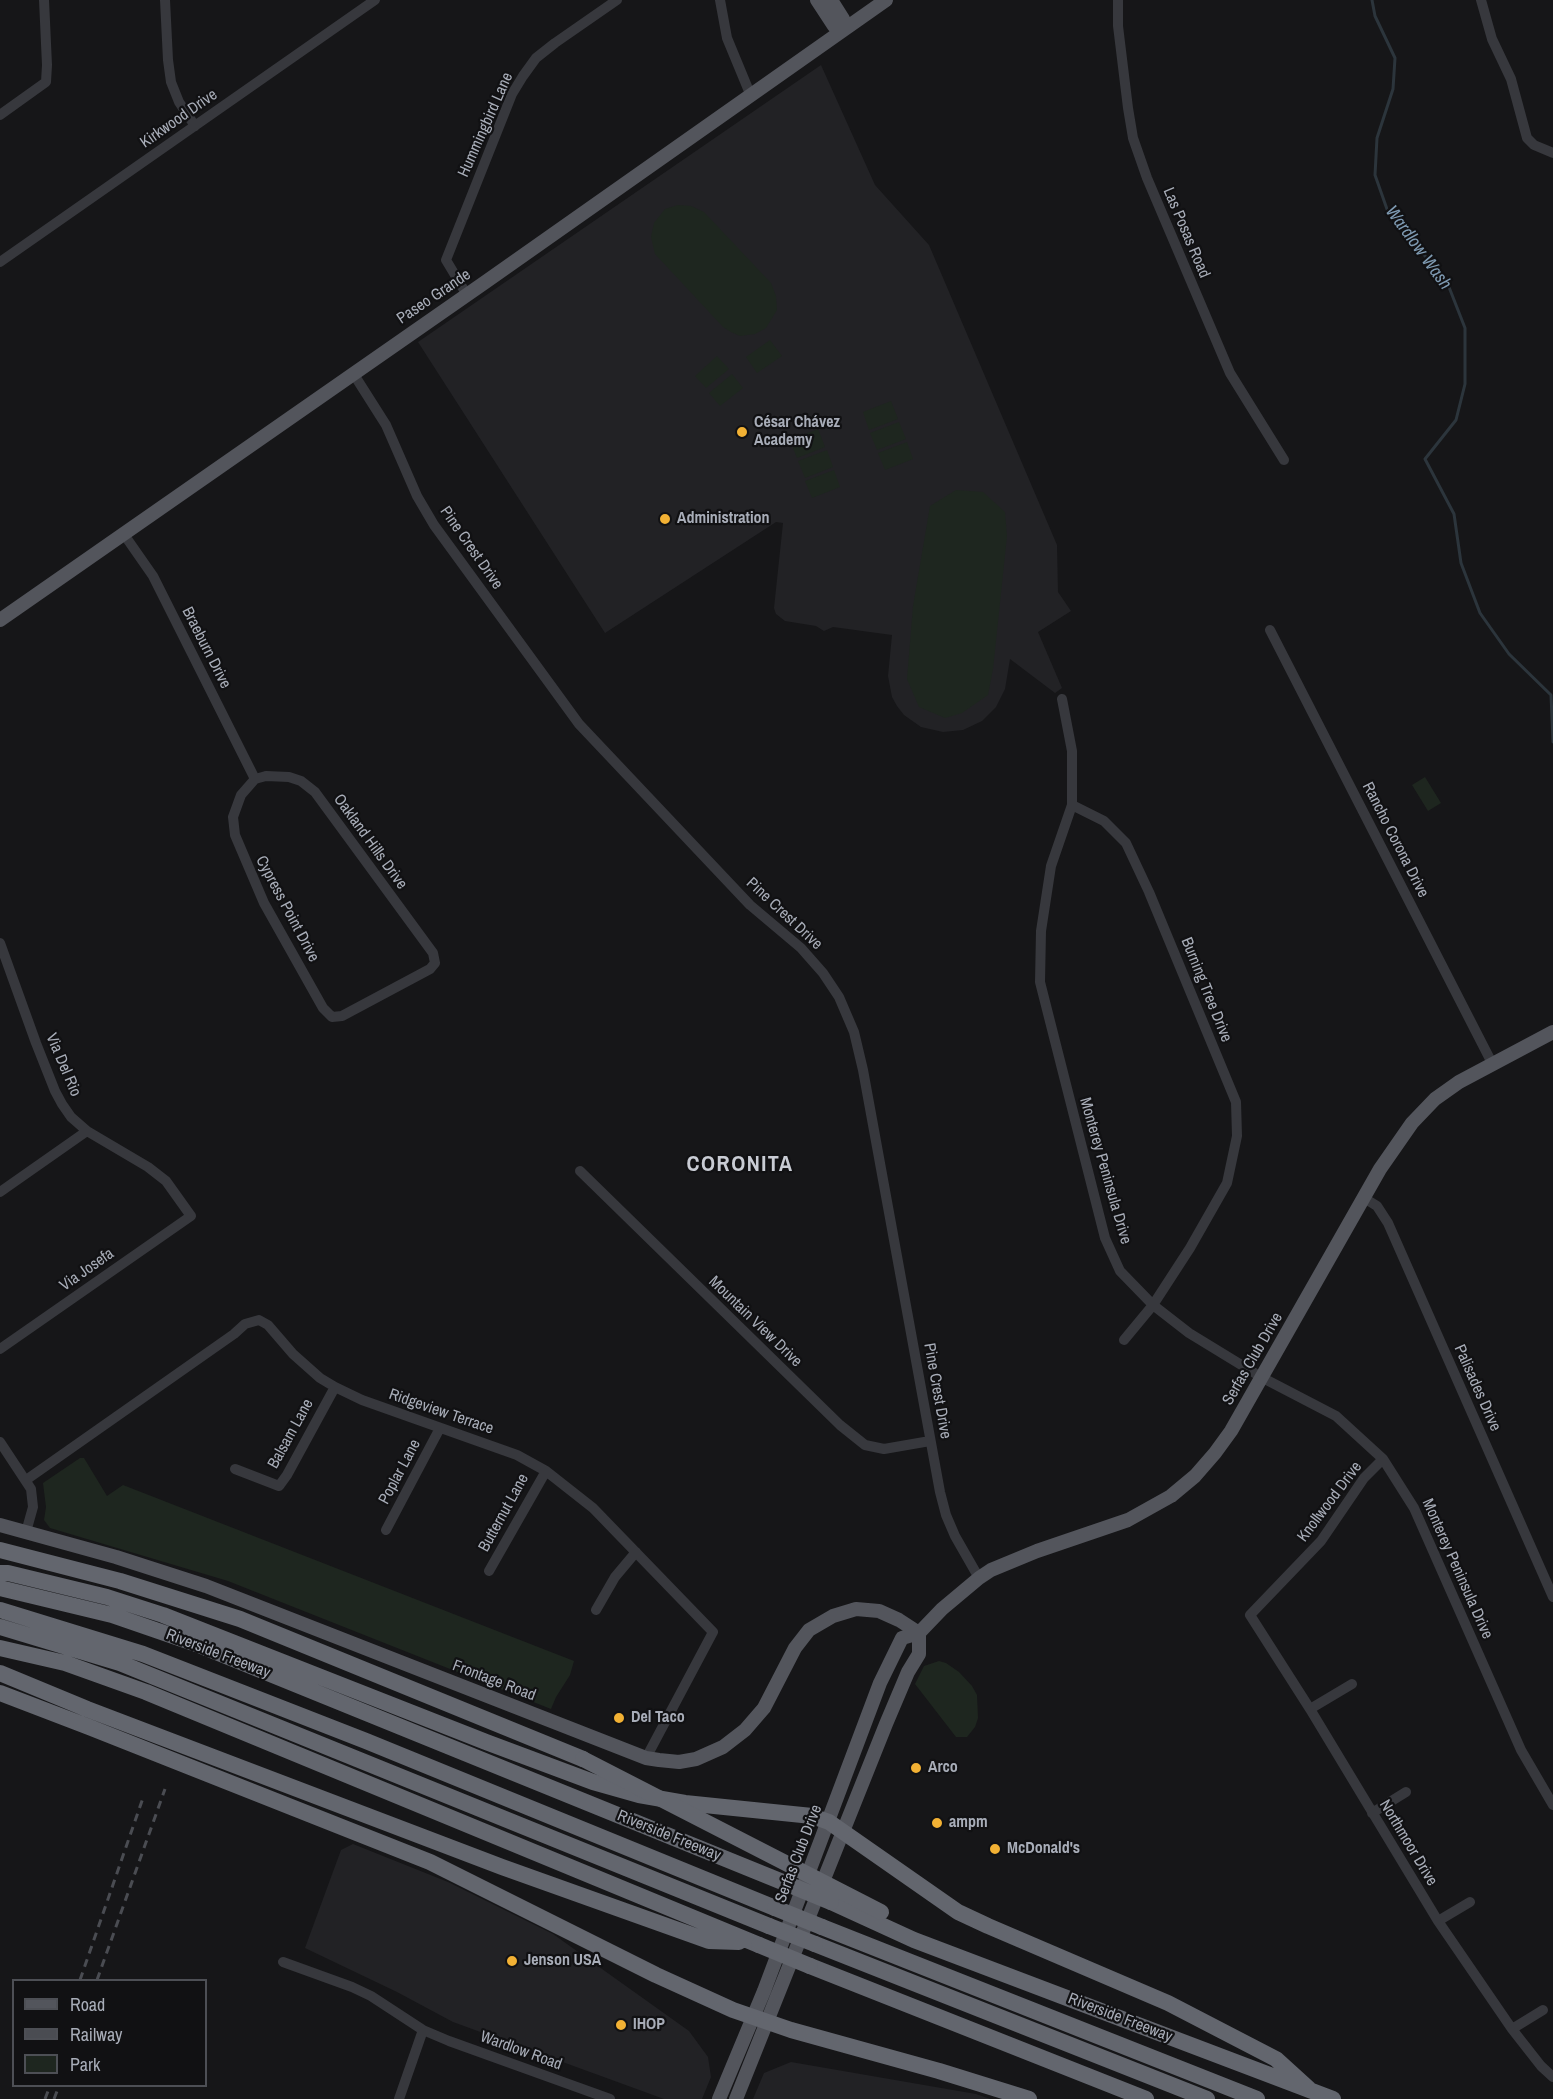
<!DOCTYPE html>
<meta charset="utf-8">
<style>
body{margin:0}
#map{position:relative;width:1553px;height:2099px;overflow:hidden;background:#161618;font-family:"Archivo Narrow",sans-serif}
canvas{display:block}
.legend{position:absolute;left:12px;top:1979px;width:195px;height:108px;box-sizing:border-box;background:#111113;border:2px solid #4d4f55;margin:0;padding:8px 10px;list-style:none;font-size:18px;color:#a8adb8}
.legend li{display:flex;align-items:center;gap:12px;height:30px}
.legend b{width:30px;border:2px solid #4d4f55}
</style>
<div id="map">
<canvas width="1553" height="2099"></canvas>
<ul class="legend">
<li><b style="height:8px;background:#53555c"></b>Road</li>
<li><b style="height:8px;background:#4a4c52"></b>Railway</li>
<li><b style="height:16px;background:#1e261f"></b>Park</li>
</ul>
</div>
<script>
const ctx = document.querySelector('canvas').getContext('2d');
ctx.lineJoin = 'round';
function paint(path, color) { ctx.fillStyle = color; ctx.fill(path, 'evenodd'); }
const poly = rows => new Path2D(rows.map(r => 'M' + r).join(''));
function strokePath(path, color, width, dash) { ctx.strokeStyle = color; ctx.lineWidth = width; ctx.lineCap = dash ? 'butt' : 'round'; ctx.setLineDash(dash || []); ctx.stroke(path); }
function write(font, color, halo, rows, align = 'center') {
  ctx.font = font + ' "Archivo Narrow",sans-serif'; ctx.lineWidth = 4.5; ctx.setLineDash([]); ctx.textBaseline = 'middle'; ctx.strokeStyle = halo; ctx.fillStyle = color; for (const [text, x, y, turn = 0] of rows) {
    ctx.save(); ctx.translate(x, y); ctx.rotate((+turn || 0) * Math.PI / 180); ctx.textAlign = isNaN(turn) ? turn : align; if (halo) ctx.strokeText(text, 0, 0); ctx.fillText(text, 0, 0); ctx.restore();
  }
}
paint(poly([
 [821,65,875,185,929,245,1057,545,1058,592,1071,611,1038,632,1062,688,1055,693,1010,659,1005,689,996,707,982,721,963,730,943,732,921,727,904,715,897,706,892,697,888,676,892,635,833,627,824,631,816,626,785,621,776,614,774,608,783,523,776,522,605,633,418,342],
 [353,1844,448,1882,553,1934,689,2031,708,2057,711,2077,702,2099,664,2099,453,2022,397,1992,305,1948,341,1850],
 [791,2062,976,2094,990,2099,753,2099,764,2073]
]), '#222225');
paint(poly([
 [678,205,691,206,704,212,771,283,776,296,777,310,766,328,755,334,747,335,740,336,731,332,723,327,655,254,651,237,654,223,665,209],
 [770,340,782,356,757,373,746,357],
 [717,356,729,369,706,388,695,376],
 [732,374,743,388,720,406,709,393],
 [891,401,898,419,869,430,863,412],
 [899,422,906,439,877,450,870,433],
 [818,429,825,447,797,458,790,440],
 [907,442,913,459,885,470,878,453],
 [827,450,833,467,805,478,798,461],
 [834,470,840,487,812,498,805,481],
 [956,490,983,492,1005,512,1007,536,993,669,988,695,962,713,945,718,919,707,907,679,913,606,930,506],
 [1425,777,1441,803,1428,811,1412,785],
 [80,1458,84,1458,107,1496,123,1485,574,1661,570,1675,556,1697,551,1709,228,1581,50,1528,44,1520,46,1507,43,1483],
 [939,1661,946,1663,959,1672,972,1686,977,1695,978,1718,975,1727,967,1737,956,1737,915,1684,924,1666]
]), '#1e261f');
strokePath(poly([
 [1372,0,1375,16,1395,58,1393,89,1377,138,1375,175,1388,212,1447,282,1465,328,1465,384,1456,420,1425,459,1454,514,1461,563,1480,613,1509,654,1551,695,1553,742]
]), '#2c353c', 3);
strokePath(poly([
 [165,0,168,60,171,82,179,102,195,126],
 [720,0,727,38,751,96],
 [1118,0,1118,26,1128,108,1133,138,1147,178,1230,373,1284,460],
 [1481,0,1492,39,1511,79,1527,138,1534,145,1553,153],
 [0,115,46,82,47,65,44,0],
 [0,262,375,0],
 [467,295,446,260,512,94,523,76,536,58,555,43,617,0],
 [353,373,386,425,417,496,434,525,579,724,750,905,801,948,823,973,839,997,854,1032,863,1070,940,1492,946,1515,955,1536,979,1578],
 [123,533,153,576,255,779],
 [1270,630,1492,1063],
 [1062,699,1072,751,1072,805,1051,866,1041,931,1040,982,1105,1238,1120,1271,1153,1305,1189,1333,1261,1377,1336,1416,1383,1459,1414,1508,1521,1750,1553,1805],
 [266,776,289,777,301,781,315,792,433,953,435,963,430,969,342,1016,332,1017,323,1008,264,903,235,835,233,817,241,795,255,779,266,776],
 [1072,805,1104,821,1126,843,1149,892,1236,1102,1237,1136,1227,1183,1190,1248,1153,1305,1124,1340],
 [0,943,36,1043,55,1091,62,1104,71,1117,87,1131,148,1167,166,1181,191,1216,0,1349],
 [580,1171,840,1425,865,1445,884,1449,930,1441],
 [0,1192,87,1131],
 [1364,1198,1377,1206,1388,1223,1553,1597],
 [0,1442,31,1489,33,1507,26,1532],
 [1383,1459,1364,1478,1321,1541,1250,1615,1310,1709,1438,1921,1512,2029,1541,2066,1553,2077],
 [235,1469,279,1486,287,1475,335,1387],
 [26,1480,234,1334,245,1324,259,1320,268,1325,293,1354,320,1378,335,1387,362,1400,517,1455,546,1471,593,1508,713,1632,646,1758],
 [386,1530,440,1428],
 [489,1571,546,1471],
 [596,1610,615,1577,636,1552],
 [1310,1709,1352,1684],
 [1372,1813,1406,1792],
 [1438,1921,1470,1902],
 [283,1962,352,1987,371,1996,423,2030,449,2041,610,2099],
 [1512,2029,1543,2010],
 [399,2099,423,2030]
]), '#37383d', 10);
strokePath(poly([
 [817,0,834,26,843,29],
 [831,0,843,19,843,29],
 [0,620,484,283,886,0],
 [0,1525,116,1557,206,1586,646,1758,659,1760,679,1762,696,1759,723,1747,745,1730,764,1708,795,1648,809,1630,833,1616,856,1609,879,1611,899,1620,919,1633],
 [719,2099,764,1991,880,1683,902,1638,919,1633,942,1609,979,1578,991,1570,1037,1551,1128,1520,1171,1496,1195,1476,1215,1453,1231,1431,1380,1169,1412,1123,1435,1099,1459,1082,1553,1032],
 [736,2099,886,1724,908,1672,919,1654,919,1633]
]), '#53555c', 14);
strokePath(poly([
 [0,1550,120,1581,240,1619,583,1759],
 [0,1573,8,1573,107,1597,163,1615,486,1742,593,1782,639,1795,685,1803,812,1816,829,1822,958,1912,988,1926,1168,2003,1276,2059,1309,2089],
 [0,1588,112,1615,199,1645,785,1883],
 [0,1610,143,1654,366,1741,775,1908],
 [0,1627,120,1663,769,1926],
 [0,1648,65,1663,146,1692,759,1945],
 [0,1673,87,1709,502,1867,709,1941,739,1942],
 [0,1693,89,1727,430,1862,656,1975,733,2010,791,2030,939,2071,1029,2099],
 [831,1902,914,1940,1333,2099],
 [822,1927,1257,2099],
 [815,1944,1207,2099],
 [810,1966,1146,2099]
]), '#63666e', 16);
strokePath(poly([
 [80,1980,144,1795],
 [97,1980,165,1789],
 [45,2099,50,2086],
 [54,2099,59,2086]
]), '#4a4c52', 3, [8, 6]);
strokePath(poly([
 [583,1759,881,1912],
 [785,1883,831,1902],
 [775,1908,822,1927],
 [769,1926,815,1944],
 [759,1945,810,1966]
]), '#63666e', 16);
for (const [x, y, r, color] of [
 [742,432,6,"#f2b134"],
 [665,519,6,"#f2b134"],
 [619,1718,6,"#f2b134"],
 [916,1768,6,"#f2b134"],
 [937,1823,6,"#f2b134"],
 [995,1849,6,"#f2b134"],
 [512,1961,6,"#f2b134"],
 [621,2025,6,"#f2b134"]
]) { const dot = new Path2D(); dot.arc(x, y, r, 0, 2 * Math.PI); ctx.fillStyle = color; ctx.fill(dot); strokePath(dot, '#111113', 2); }
write('16px', '#a8adb8', '#111113', [
 ["Kirkwood Drive",179,119,-35],
 ["Hummingbird Lane",486,125,-66],
 ["Las Posas Road",1186,233,67],
 ["Paseo Grande",434,297,-34],
 ["Pine Crest Drive",471,548,55],
 ["Braeburn Drive",206,648,63],
 ["Rancho Corona Drive",1395,840,63],
 ["Oakland Hills Drive",370,842,54],
 ["Cypress Point Drive",287,909,62],
 ["Pine Crest Drive",784,914,43],
 ["Burning Tree Drive",1206,990,68],
 ["Via Del Rio",63,1065,67],
 ["Monterey Peninsula Drive",1105,1171,74],
 ["Via Josefa",87,1270,-35],
 ["Mountain View Drive",755,1322,44],
 ["Serfas Club Drive",1253,1359,-60],
 ["Palisades Drive",1477,1388,66],
 ["Pine Crest Drive",937,1391,80],
 ["Ridgeview Terrace",441,1412,19],
 ["Balsam Lane",291,1434,-61],
 ["Poplar Lane",400,1472,-62],
 ["Knollwood Drive",1330,1502,-53],
 ["Butternut Lane",504,1513,-61],
 ["Monterey Peninsula Drive",1457,1569,66],
 ["Riverside Freeway",218,1654,21],
 ["Frontage Road",494,1681,21],
 ["Riverside Freeway",669,1836,22],
 ["Northmoor Drive",1408,1843,59],
 ["Serfas Club Drive",799,1854,-69],
 ["Riverside Freeway",1120,2018,21],
 ["Wardlow Road",521,2051,20]
]);
write('bold 16px', '#a8adb8', '#111113', [
 ["César Chávez",754,423],
 ["Academy",754,441],
 ["Administration",677,519],
 ["Del Taco",631,1718],
 ["Arco",928,1768],
 ["ampm",949,1823],
 ["McDonald's",1007,1849],
 ["Jenson USA",524,1961],
 ["IHOP",633,2025]
], 'left');
write('italic 18px', '#7f9bb3', '#111113', [
 ["Wardlow Wash",1418,248,54]
]);
ctx.letterSpacing = '1.5px';
write('bold 22px', '#c9ccd4', '#111113', [
 ["CORONITA",740,1165]
]);
ctx.letterSpacing = '0px';
</script>
